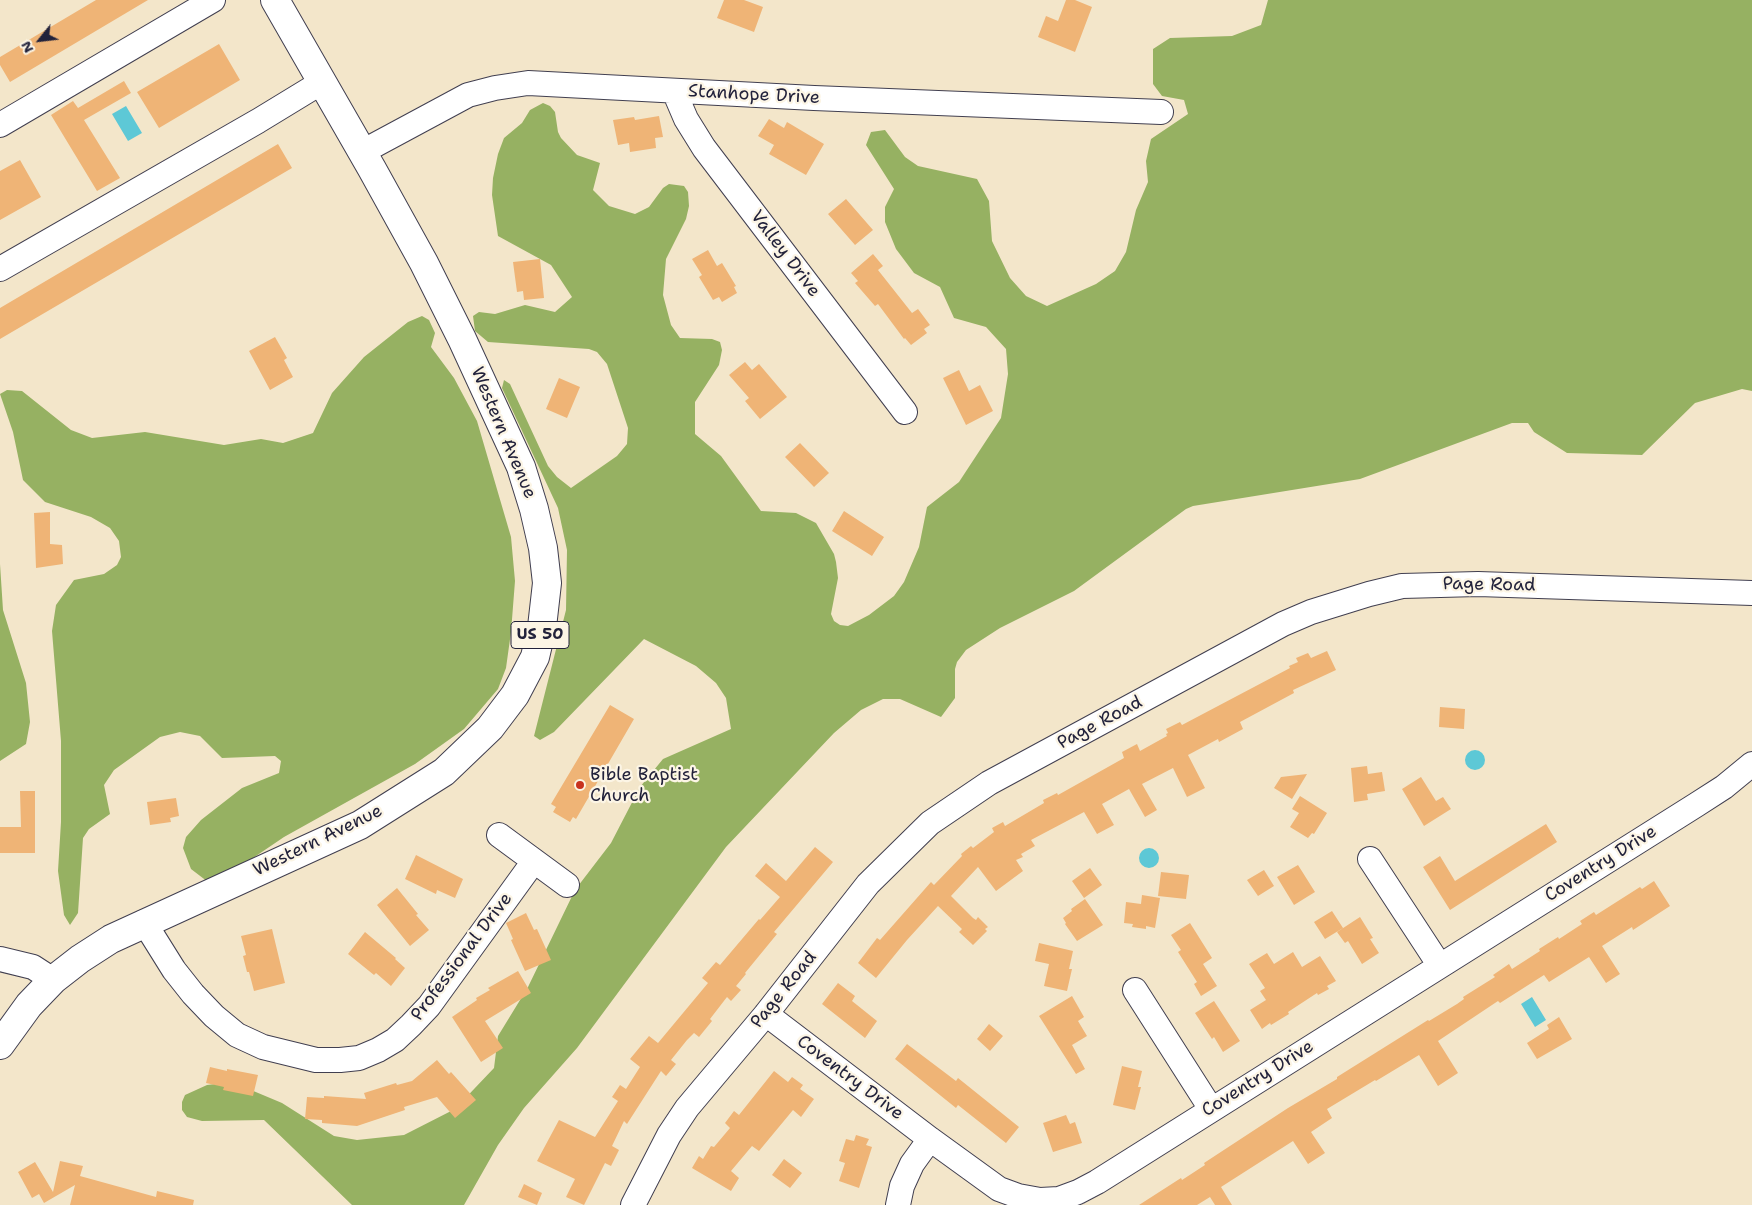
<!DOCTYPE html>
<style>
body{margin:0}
#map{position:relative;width:1752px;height:1205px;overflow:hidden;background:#f3e6ca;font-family:"Shantell Sans",sans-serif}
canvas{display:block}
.north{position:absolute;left:15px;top:15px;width:50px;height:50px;-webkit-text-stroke:4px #fcf5e5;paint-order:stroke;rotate:241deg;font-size:14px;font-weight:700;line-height:20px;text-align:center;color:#22223b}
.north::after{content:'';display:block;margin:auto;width:18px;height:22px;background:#22223b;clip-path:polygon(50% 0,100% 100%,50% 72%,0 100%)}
</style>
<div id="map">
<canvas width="1752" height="1205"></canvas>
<div class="north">N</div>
</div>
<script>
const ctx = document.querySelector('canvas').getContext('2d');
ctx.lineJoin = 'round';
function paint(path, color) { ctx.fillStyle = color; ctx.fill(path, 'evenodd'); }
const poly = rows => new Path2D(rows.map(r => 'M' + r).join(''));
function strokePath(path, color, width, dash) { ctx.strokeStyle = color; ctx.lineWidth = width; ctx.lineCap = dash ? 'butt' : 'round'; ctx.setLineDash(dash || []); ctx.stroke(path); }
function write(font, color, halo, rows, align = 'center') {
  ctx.font = font + ' "Shantell Sans",sans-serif'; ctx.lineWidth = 4.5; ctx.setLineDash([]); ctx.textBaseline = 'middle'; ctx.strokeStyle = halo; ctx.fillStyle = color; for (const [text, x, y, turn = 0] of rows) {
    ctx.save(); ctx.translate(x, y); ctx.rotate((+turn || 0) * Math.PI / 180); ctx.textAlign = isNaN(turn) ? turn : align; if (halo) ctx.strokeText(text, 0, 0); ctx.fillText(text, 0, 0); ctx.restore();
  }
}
paint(poly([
 [1268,0,1752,0,1752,391,1742,389,1695,403,1642,455,1567,453,1534,432,1528,423,1512,423,1360,479,1193,506,1186,509,1074,591,1000,628,966,650,957,662,955,669,955,698,941,717,900,699,883,699,861,710,834,733,726,847,577,1048,524,1108,498,1145,464,1205,352,1205,264,1120,202,1121,187,1117,182,1110,182,1102,185,1095,207,1085,215,1084,251,1090,282,1103,334,1136,357,1140,404,1135,455,1109,494,1068,498,1036,528,987,575,890,611,843,640,787,663,759,731,729,726,698,716,683,696,666,644,639,554,732,540,740,534,736,566,610,567,550,558,508,502,388,504,380,510,384,548,466,557,477,571,488,617,456,627,444,628,428,607,364,597,352,589,349,488,342,475,331,473,316,479,312,495,314,525,305,555,312,572,297,551,265,498,236,492,195,493,178,498,154,504,138,522,123,530,110,543,103,550,106,555,112,558,132,561,138,577,155,600,163,593,190,609,206,635,214,649,207,663,188,669,184,684,186,688,192,689,206,686,219,666,259,663,295,671,325,680,338,712,339,720,342,722,350,719,365,695,402,695,434,721,456,761,511,796,513,816,523,834,554,836,562,838,578,831,614,834,621,840,625,848,626,869,615,894,596,904,582,919,547,927,507,959,482,1001,418,1008,374,1006,349,986,327,954,318,940,287,914,273,896,249,885,222,885,207,894,189,866,145,871,132,885,130,905,157,918,166,977,179,989,201,992,241,1010,278,1026,296,1047,306,1096,284,1115,271,1126,252,1136,210,1148,182,1146,161,1151,139,1188,114,1184,100,1162,96,1153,84,1153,49,1170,38,1232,36,1261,25],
 [422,316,429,320,435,333,431,347,454,378,477,421,511,537,515,581,511,632,506,668,498,689,464,729,415,764,284,837,219,881,208,882,191,869,183,848,186,837,201,820,242,788,279,773,281,761,275,756,222,758,200,736,180,732,160,737,114,770,104,785,110,814,89,829,83,838,78,913,70,925,64,915,58,871,61,822,61,741,52,631,56,605,74,580,104,574,117,565,121,557,119,541,110,528,91,517,45,502,23,480,13,432,0,394,7,390,22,391,71,430,92,438,145,432,224,445,261,439,283,443,313,433,332,393,364,357,408,322],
 [0,564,3,610,26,683,30,722,26,744,0,761]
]), '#96b162');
paint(poly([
 [126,106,142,133,128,141,112,114],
 '1465 760a10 10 0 1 1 20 0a10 10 0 1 1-20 0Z',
 '1139 858a10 10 0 1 1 20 0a10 10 0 1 1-20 0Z',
 [1532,997,1546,1020,1535,1027,1521,1004]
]), '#5dc8d6');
paint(poly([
 [96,0,148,0,10,82,0,65,0,57],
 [724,0,744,0,763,7,754,32,717,18],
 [1066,0,1075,0,1092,7,1075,52,1038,37,1046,16,1058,21],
 [219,44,240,80,159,128,137,92],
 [124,81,131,93,84,120,120,178,97,191,51,115,73,101,78,108],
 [659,116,663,137,655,138,656,148,630,152,629,143,618,145,613,120,634,117,635,120],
 [769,119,784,128,787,122,824,144,806,175,769,154,774,145,758,136],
 [278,144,292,168,0,339,0,308],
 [20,160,41,197,0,220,0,171],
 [846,199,873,230,855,245,828,214],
 [708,250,717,266,722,263,736,286,734,287,737,293,722,302,719,297,713,300,699,277,702,275,692,259],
 [873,254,883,266,878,270,912,313,918,309,930,325,924,329,927,333,911,345,905,338,904,339,878,304,875,306,855,283,858,281,851,273],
 [540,259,544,298,524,300,523,291,517,292,513,262],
 [275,337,287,358,284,360,293,377,270,390,249,351],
 [745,362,752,370,759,364,787,397,760,419,745,401,749,398,729,375],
 [959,370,969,391,980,385,993,411,966,425,943,378],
 [559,378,580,387,567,418,546,409],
 [800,443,829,473,814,487,785,457],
 [844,511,884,537,872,556,832,531],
 [50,512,50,544,62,545,63,564,36,568,34,513],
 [1327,651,1336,670,1293,690,1294,693,1240,722,1243,729,1219,742,1218,739,1188,755,1205,788,1187,797,1173,768,1142,784,1157,810,1145,817,1129,789,1102,804,1114,825,1097,834,1084,812,1031,840,1035,846,1021,854,1023,857,1016,860,1023,871,996,891,978,867,951,896,973,918,976,920,978,917,988,927,985,929,987,931,973,945,959,932,962,929,938,906,907,940,876,978,858,963,877,938,880,940,931,882,934,885,962,856,961,854,971,846,973,848,994,832,992,828,1003,822,1005,826,1044,803,1043,800,1057,793,1058,795,1124,758,1122,752,1137,744,1140,751,1167,736,1166,734,1168,733,1166,729,1180,722,1182,725,1290,668,1289,666,1298,662,1296,658,1308,653,1311,658],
 [610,705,634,719,576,819,573,817,570,822,553,812,556,807,551,804],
 [1440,707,1465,709,1464,729,1439,727],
 [1367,766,1368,774,1382,772,1385,791,1367,794,1368,800,1354,802,1351,768],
 [1307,774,1292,799,1274,788,1281,777],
 [1421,777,1436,801,1443,797,1451,809,1424,826,1402,789],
 [20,791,35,791,35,853,0,853,0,827,21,827],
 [1300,796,1327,813,1314,834,1312,833,1308,838,1290,827,1299,813,1292,809],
 [176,798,179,816,170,818,171,822,150,825,147,802],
 [1546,824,1557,842,1450,910,1423,867,1440,856,1455,881],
 [815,847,833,862,774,932,777,934,745,973,746,974,736,986,741,990,731,1001,727,997,710,1019,712,1021,699,1037,694,1033,687,1040,671,1060,676,1064,666,1076,661,1071,627,1124,624,1121,612,1146,619,1150,611,1166,605,1163,584,1205,566,1197,575,1179,537,1161,559,1120,595,1137,618,1101,612,1097,620,1085,626,1089,640,1067,630,1059,649,1036,658,1043,708,983,702,978,716,962,720,965,759,919,760,920,780,897,755,876,766,863,786,881],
 [416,855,463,879,455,898,437,890,436,894,405,879],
 [1298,865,1315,892,1294,905,1277,877],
 [1090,868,1102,885,1084,898,1072,881],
 [1264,870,1274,886,1258,896,1247,880],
 [1161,872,1189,875,1186,899,1158,896],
 [1654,881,1670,906,1633,930,1632,927,1602,946,1620,974,1606,983,1589,957,1549,982,1544,975,1500,1003,1498,1001,1438,1041,1458,1073,1438,1086,1419,1055,1376,1081,1375,1080,1327,1109,1332,1118,1311,1132,1325,1153,1308,1164,1293,1141,1221,1187,1232,1205,1215,1205,1210,1197,1197,1205,1139,1205,1181,1178,1182,1180,1205,1165,1204,1163,1288,1108,1337,1079,1337,1077,1428,1020,1429,1021,1457,1004,1464,999,1463,997,1495,977,1493,975,1509,964,1512,969,1540,951,1539,949,1558,937,1559,939,1582,924,1580,921,1594,912,1596,915,1640,887,1642,889],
 [397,888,418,914,416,915,429,930,410,946,377,905],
 [1142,895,1160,898,1155,928,1146,926,1146,929,1132,927,1133,924,1124,923,1126,902,1141,904],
 [1085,899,1103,925,1077,941,1065,924,1066,923,1063,918,1072,911,1071,909],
 [1332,911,1343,928,1325,939,1314,922],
 [526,913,534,930,537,929,551,960,525,971,511,940,513,939,506,923],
 [1360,917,1373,938,1370,939,1379,953,1362,964,1348,941,1345,943,1337,932],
 [1190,923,1212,958,1203,964,1217,986,1201,996,1194,984,1197,982,1178,952,1181,950,1171,935],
 [272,929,285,983,254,991,249,972,247,972,243,956,246,955,241,936],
 [365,932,396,958,395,959,405,968,391,986,376,973,374,975,348,954],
 [1039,943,1073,951,1069,969,1072,969,1067,991,1044,986,1049,964,1035,961],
 [1293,952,1302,967,1320,956,1336,981,1327,986,1329,989,1318,995,1317,993,1288,1012,1289,1014,1271,1025,1270,1023,1262,1029,1250,1010,1266,1000,1260,991,1265,988,1249,964,1267,953,1274,964],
 [518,971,531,993,485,1021,503,1048,481,1062,452,1017,477,1000,476,998,490,990,488,988],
 [838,983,855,996,852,1001,877,1021,865,1038,822,1004],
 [1072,996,1084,1017,1078,1021,1087,1036,1072,1045,1085,1069,1076,1074,1039,1016],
 [1214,1001,1240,1041,1223,1052,1214,1037,1212,1039,1195,1013],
 [1559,1017,1572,1039,1537,1059,1527,1043,1549,1029,1547,1025],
 [989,1024,1003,1036,990,1051,977,1039],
 [907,1044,956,1081,958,1078,1019,1127,1006,1143,958,1105,956,1108,895,1059],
 [437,1060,449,1074,451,1072,476,1100,455,1118,437,1097,404,1107,405,1110,357,1126,322,1123,322,1120,305,1119,307,1097,324,1098,324,1096,366,1099,364,1093,396,1083,397,1085,412,1081],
 [1122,1066,1142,1071,1138,1087,1141,1087,1135,1110,1113,1105],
 [210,1067,227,1071,227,1069,258,1075,253,1096,223,1090,224,1087,206,1083],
 [774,1071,788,1082,792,1077,803,1085,800,1089,814,1099,801,1117,793,1110,759,1151,752,1146,731,1171,739,1178,731,1191,692,1168,699,1156,703,1159,711,1146,714,1147,730,1128,725,1123,734,1111,739,1115],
 [1066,1115,1070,1124,1075,1122,1082,1143,1053,1152,1043,1123],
 [856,1135,869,1139,866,1145,872,1147,859,1188,839,1181,845,1163,839,1161,846,1139,854,1141],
 [784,1159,802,1173,790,1188,772,1175],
 [60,1161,83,1166,80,1176,156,1197,157,1191,194,1200,193,1205,70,1205,75,1185,44,1203,39,1194,32,1198,18,1172,35,1162,53,1192],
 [524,1184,542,1193,537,1205,518,1197]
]), '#efb476');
const minor = poly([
 [674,91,686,119,704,148,905,412],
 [0,125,213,0],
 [362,152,468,95,495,88,528,83,814,98,1161,112],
 [0,269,258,121,322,82],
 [499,835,567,885],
 [1370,859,1440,966],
 [144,922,174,970,193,994,214,1016,237,1035,263,1047,316,1060,340,1060,359,1058,378,1050,395,1040,411,1025,429,1006,534,861],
 [0,959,33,967,53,980],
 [1135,990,1211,1109],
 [766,1014,930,1139,999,1189,1018,1196,1040,1200,1059,1199,1078,1192,1097,1182,1696,805,1724,787,1752,764],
 [633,1205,669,1135,687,1108,766,1014,868,884,930,823,989,783,1283,624,1311,612,1369,594,1402,586,1478,584,1752,593],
 [898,1205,902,1186,912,1164,930,1139]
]);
const major = poly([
 [0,1045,29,1005,53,980,80,959,111,939,360,825,444,772,490,728,515,695,535,657,542,627,547,583,543,548,534,509,521,467,462,339,424,263,372,169,275,0]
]);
strokePath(minor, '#413f50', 26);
strokePath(major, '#413f50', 30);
strokePath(minor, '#fff', 24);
strokePath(major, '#fff', 28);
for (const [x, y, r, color] of [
 [580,785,5,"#c8321e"]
]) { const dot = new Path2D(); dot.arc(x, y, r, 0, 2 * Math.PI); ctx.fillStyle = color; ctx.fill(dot); strokePath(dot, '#fcf5e5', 2); }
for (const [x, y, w] of [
 [540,635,58]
]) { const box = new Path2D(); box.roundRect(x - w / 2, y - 13.5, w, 27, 4); ctx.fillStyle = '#fcf5e5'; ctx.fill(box); strokePath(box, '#22223b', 1); }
write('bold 16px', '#22223b', null, [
 ["US 50",540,635]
]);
write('18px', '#22223b', '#fcf5e5', [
 ["Stanhope Drive",754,95,3],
 ["Valley Drive",785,254,53],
 ["Western Avenue",503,433,67],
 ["Page Road",1489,585,1],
 ["Page Road",1100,723,-28],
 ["Western Avenue",318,841,-26],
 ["Coventry Drive",1601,864,-32],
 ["Professional Drive",462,957,-53],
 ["Page Road",784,990,-51],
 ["Coventry Drive",850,1078,37],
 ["Coventry Drive",1258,1079,-32]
]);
write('18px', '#22223b', '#fcf5e5', [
 ["Bible Baptist",590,775],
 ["Church",590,796]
], 'left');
</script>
